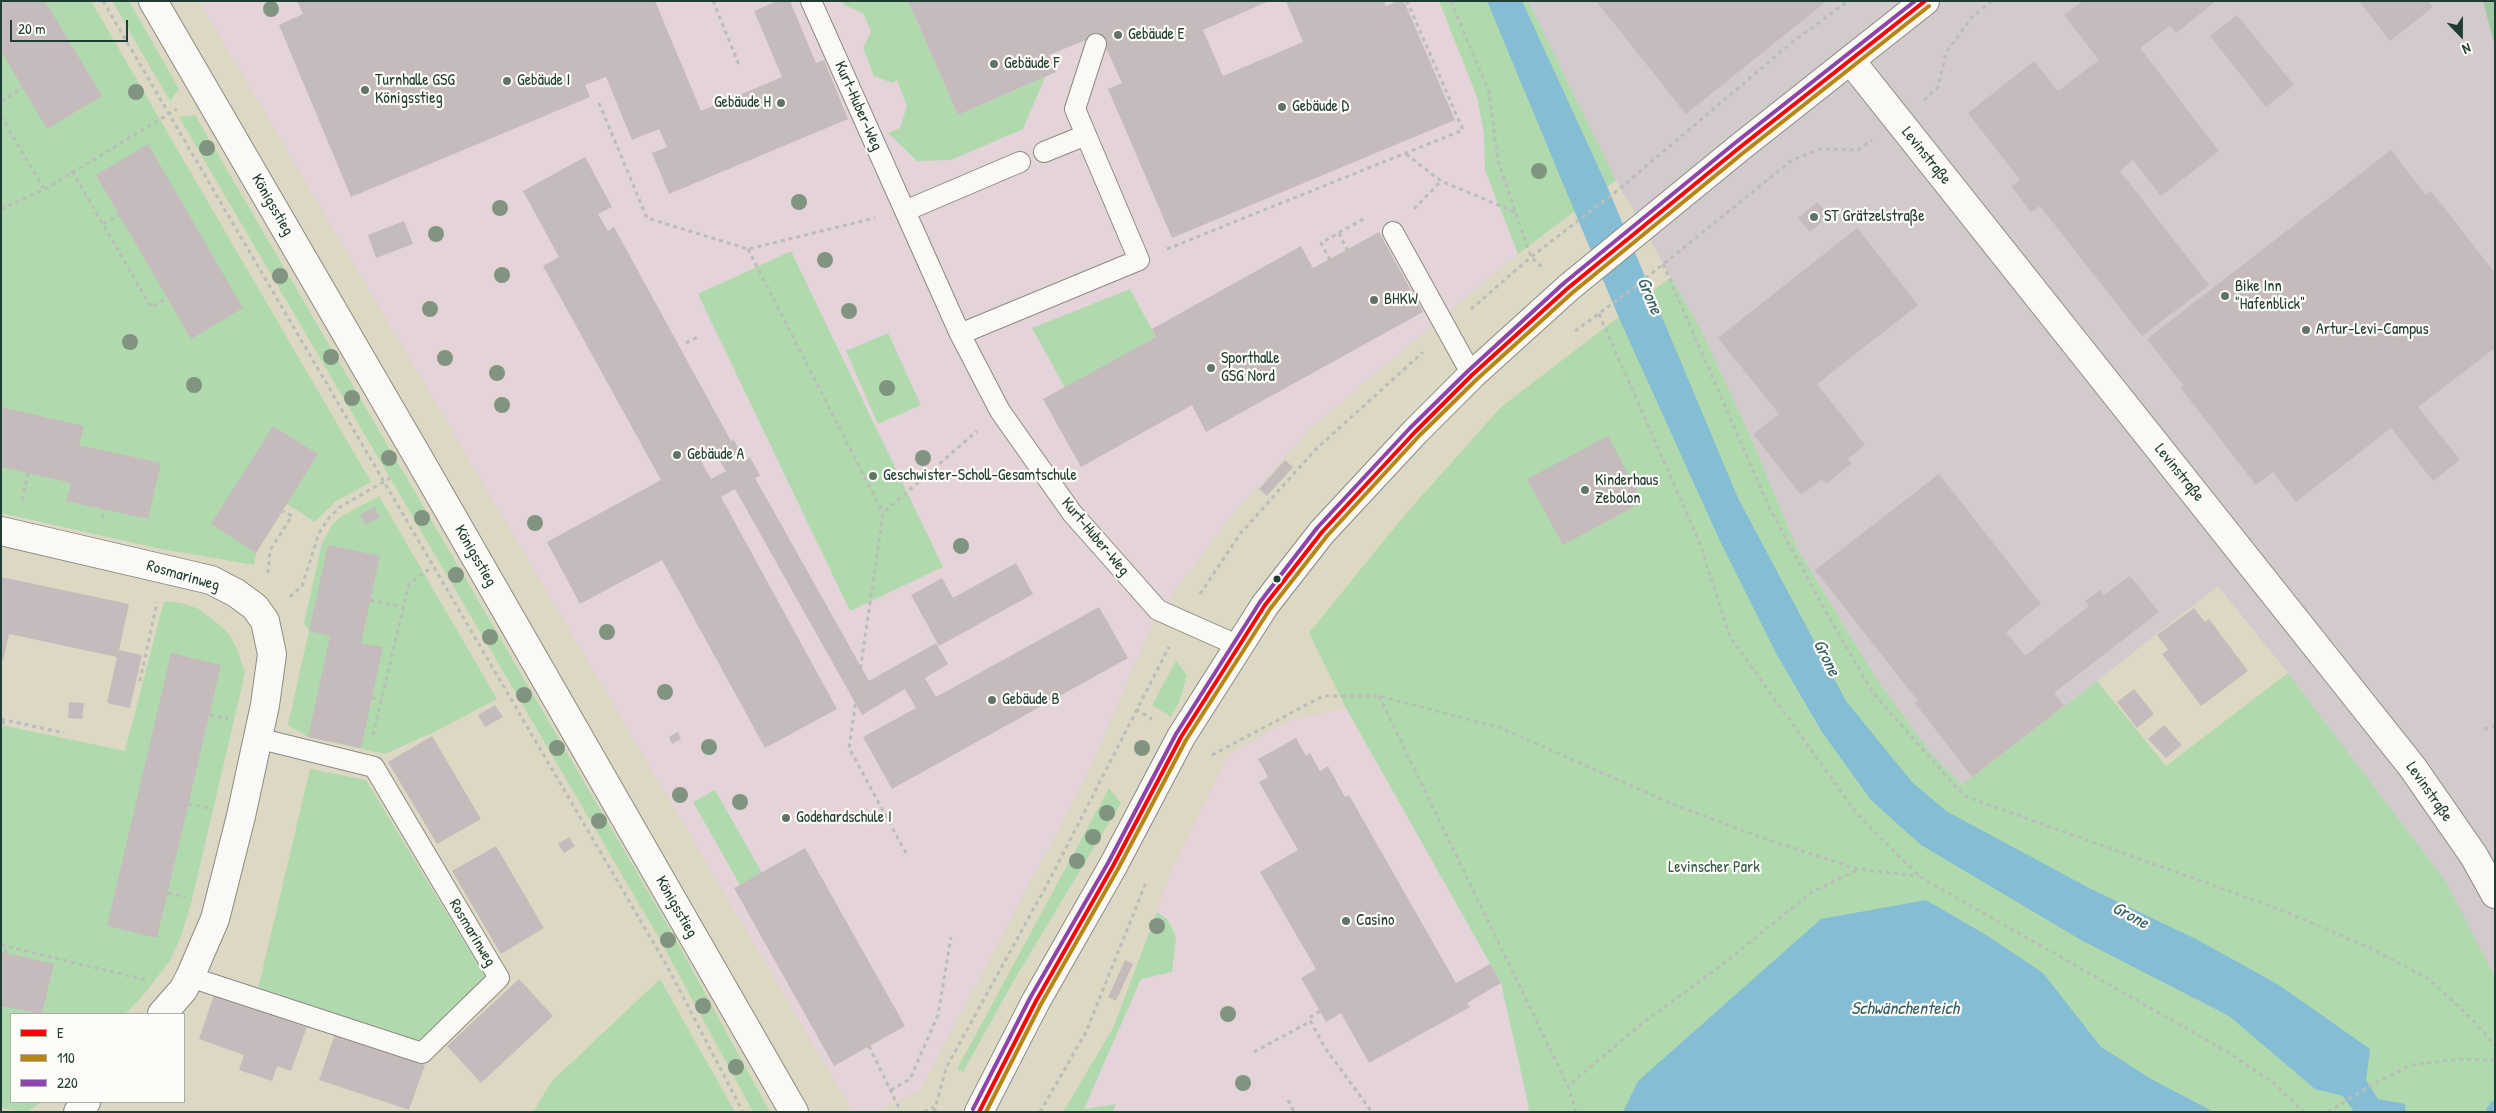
<!DOCTYPE html>
<meta charset="utf-8">
<style>
body{margin:0}
#map{position:relative;width:2496px;height:1113px;overflow:hidden;background:#dcd8c4;font-family:"Patrick Hand",sans-serif}
canvas{display:block}
.frame{position:absolute;inset:0;border:2px solid #1f3d34;pointer-events:none}
.legend{position:absolute;left:10px;top:1013px;width:175px;height:90px;box-sizing:border-box;background:#fdfcf7;border:1px solid #a4b0a9;margin:0;padding:6px 9px;list-style:none;font-size:15px;color:#1f3d34}
.legend li{display:flex;align-items:center;gap:10px;height:25px}
.legend b{width:25px;border:1px solid #a4b0a9}
.north{position:absolute;left:2436px;top:10px;width:50px;height:50px;-webkit-text-stroke:4px #fdfcf7;paint-order:stroke;rotate:158deg;font-size:14px;font-weight:700;line-height:20px;text-align:center;color:#1f3d34}
.north::after{content:'';display:block;margin:auto;width:18px;height:22px;background:#1f3d34;clip-path:polygon(50% 0,100% 100%,50% 72%,0 100%)}
.scale{position:absolute;left:10px;top:20px;width:118px;height:22px;box-sizing:border-box;border:2px solid #1f3d34;border-top:0;padding-left:6px;font-size:15px;line-height:18px;white-space:nowrap;color:#1f3d34;-webkit-text-stroke:4px #fdfcf7;paint-order:stroke}
</style>
<div id="map">
<canvas width="2496" height="1113"></canvas>
<div class="frame"></div>
<ul class="legend">
<li><b style="height:6px;background:#f00"></b>E</li>
<li><b style="height:6px;background:#b68610"></b>110</li>
<li><b style="height:6px;background:#8e44ad"></b>220</li>
</ul>
<div class="north">N</div>
<div class="scale">20 m</div>
</div>
<script>
const ctx = document.querySelector('canvas').getContext('2d');
ctx.lineJoin = 'round';
function paint(path, color) { ctx.fillStyle = color; ctx.fill(path, 'evenodd'); }
const poly = rows => new Path2D(rows.map(r => 'M' + r).join(''));
function strokePath(path, color, width, dash) { ctx.strokeStyle = color; ctx.lineWidth = width; ctx.lineCap = dash ? 'butt' : 'round'; ctx.setLineDash(dash || []); ctx.stroke(path); }
function write(font, color, halo, rows, align = 'center') {
  ctx.font = font + ' "Patrick Hand",sans-serif'; ctx.lineWidth = 4.5; ctx.setLineDash([]); ctx.textBaseline = 'middle'; ctx.strokeStyle = halo; ctx.fillStyle = color; for (const [text, x, y, turn = 0] of rows) {
    ctx.save(); ctx.translate(x, y); ctx.rotate((+turn || 0) * Math.PI / 180); ctx.textAlign = isNaN(turn) ? turn : align; if (halo) ctx.strokeText(text, 0, 0); ctx.fillText(text, 0, 0); ctx.restore();
  }
}
paint(poly([
 [199,1,1439,1,1477,97,1484,133,1485,170,1518,254,1311,428,1225,524,1155,619,1085,779,920,1091,873,1112,853,1112],
 [1346,708,1501,983,1529,1108,1526,1112,1063,1112,1113,1028,1172,870,1228,755,1291,720]
]), '#e4d4d9');
paint(poly([
 [1528,1,2495,1,2495,977,2445,882,2288,673,2218,586,1963,786,1930,752,1878,681,1797,548,1750,435,1701,330,1616,180]
]), '#d3cacd');
paint(poly([
 [1,1,91,1,371,482,336,501,315,522,287,504,256,553,254,565,156,548,1,513],
 [112,1,129,1,179,89,170,101],
 [842,1,908,1,958,115,1045,77,1023,129,951,160,917,161,888,133,900,128,907,106,897,80,892,83,874,76,863,48,871,32,863,13,844,5],
 [1439,1,1528,1,1616,180,1518,254,1485,170,1484,133,1477,97],
 [195,115,671,931,770,1112,753,1112,659,938,179,117],
 [791,251,943,567,850,611,698,294],
 [1671,277,1701,330,1750,435,1797,548,1878,681,1930,752,1962,785,2097,681,2166,766,2288,673,2446,882,2495,977,2495,1112,1526,1112,1529,1108,1501,983,1346,708,1309,633,1403,517,1501,407],
 [1130,289,1156,337,1065,388,1032,328],
 [888,333,921,405,878,424,846,351],
 [379,496,497,699,436,731,385,754,308,737,288,725,309,631,304,623,322,543,332,525,342,516],
 [164,601,181,603,199,609,217,623,229,634,237,649,245,673,191,904,181,936,171,959,146,992,125,1014,11,1014,11,1102,42,1102,26,1112,1,1108,1,725,125,751],
 [1176,661,1187,675,1179,702,1171,717,1152,705],
 [310,769,366,780,486,978,417,1042,258,989],
 [1109,788,1121,803,1017,975,963,1072,957,1069],
 [715,790,762,873,740,885,693,802],
 [1157,912,1168,920,1176,937,1172,972,1141,979,1084,1109,1116,1104,1113,1112,1063,1112,1113,1028],
 [660,979,735,1112,533,1112,552,1081]
]), '#b0daae');
paint(poly([
 [2483,1,2495,1,2495,47]
]), '#a1c9a1');
paint(poly([
 [1487,1,1522,1,1607,186,1738,498,1846,701,1912,782,1946,811,2091,889,2198,940,2279,985,2370,1049,2366,1080,2378,1099,2405,1104,2406,1112,2354,1112,2343,1096,2315,1089,2229,1016,2081,940,1921,845,1871,800,1822,732,1777,655,1720,541,1619,318],
 [1926,900,1986,935,2043,973,2101,1047,2151,1079,2214,1112,1623,1112,1638,1081,1821,919]
]), '#85bdd4');
strokePath(poly([
 [2491,1112,2495,1106]
]), '#85bdd4', 11);
paint(poly([
 [1,1,45,1,102,96,47,129,1,51],
 [297,1,655,1,701,111,782,77,754,11,777,1,790,1,816,63,824,60,848,119,669,194,652,153,667,147,659,129,632,140,606,77,585,85,590,97,351,197,279,25,303,14],
 [908,1,1269,1,1203,30,1223,76,1303,42,1286,1,1384,1,1386,6,1397,1,1404,1,1455,120,1172,238,1108,89,1122,83,1106,48,1086,40,1049,55,1056,72,958,115],
 [1596,1,1827,1,1686,114],
 [2083,1,2216,1,2176,33,2170,26,2140,48,2219,151,2161,196,2133,160,2120,171,2209,285,2142,336,2040,206,2031,212,2011,186,2020,180,1968,113,2034,61,2058,91,2099,60,2064,15],
 [2359,1,2428,1,2433,7,2390,41],
 [2237,15,2294,85,2266,107,2210,36],
 [148,144,243,308,191,339,96,175],
 [2391,150,2426,195,2431,191,2495,273,2495,303,2493,305,2495,307,2495,348,2418,407,2460,460,2433,481,2391,428,2296,502,2273,472,2256,485,2180,387,2183,385,2147,339],
 [585,157,612,207,598,214,608,231,614,227,731,441,734,440,745,461,750,457,760,476,755,478,869,681,936,643,948,664,925,678,936,697,1099,607,1128,658,892,789,863,737,916,708,905,689,862,715,735,489,721,497,837,709,765,748,662,560,580,604,547,542,661,480,543,266,559,257,523,191],
 [714,451,726,471,711,479,700,459],
 [1817,202,1829,216,1810,232,1798,218],
 [404,221,413,244,376,258,368,235],
 [1857,228,1918,305,1817,384,1865,445,1848,459,1852,463,1826,484,1822,479,1801,495,1753,434,1779,414,1718,338],
 [1379,232,1423,312,1206,432,1192,405,1081,467,1043,399,1156,337,1152,329,1301,246,1313,268],
 [1,407,84,426,79,445,161,463,148,519,66,501,71,483,1,467],
 [273,426,318,454,256,553,211,524],
 [1608,436,1643,502,1563,545,1527,479],
 [1285,460,1293,467,1267,496,1259,489],
 [1939,474,2041,604,2006,632,2025,656,2089,606,2085,601,2100,590,2104,595,2130,576,2159,612,2054,693,2064,706,1972,777,1915,703,1918,701,1815,570],
 [375,507,380,517,365,525,360,514],
 [328,545,380,556,361,643,383,647,361,748,308,737,330,636,309,631],
 [1016,563,1033,594,939,646,911,595,942,578,953,598],
 [1,577,129,604,119,650,142,655,130,708,107,703,117,657,9,634,3,661,1,660],
 [2194,608,2205,622,2209,619,2248,671,2201,706,2162,654,2168,650,2157,635],
 [171,653,221,665,157,938,107,926],
 [2134,689,2154,714,2137,728,2117,702],
 [69,702,84,703,82,719,68,718],
 [495,705,503,717,485,727,478,715],
 [2164,725,2182,745,2166,758,2148,739],
 [678,732,681,739,672,744,669,737],
 [432,736,481,819,437,844,388,762],
 [1296,738,1306,756,1310,753,1320,771,1328,766,1345,797,1349,795,1456,983,1490,964,1501,983,1467,1003,1470,1007,1369,1063,1341,1013,1326,1022,1301,978,1316,969,1260,872,1298,850,1259,782,1268,777,1258,759],
 [569,837,575,846,564,853,558,844],
 [496,846,544,928,501,954,452,871],
 [805,848,905,1026,834,1066,734,888],
 [1,952,54,964,42,1014,1,1006],
 [1125,960,1133,964,1116,1001,1108,997],
 [519,979,553,1016,481,1083,447,1046],
 [214,995,307,1027,291,1071,277,1066,272,1081,239,1070,244,1055,199,1039],
 [335,1034,425,1065,409,1110,319,1080]
]), '#c6bbbc');
const service = poly([
 [811,1,960,334,1000,411,1072,513,1158,610,1239,646],
 [1044,152,1086,135],
 [905,211,1020,162],
 [1393,232,1472,375],
 [960,334,1139,260,1075,109,1096,44],
 [190,977,422,1053,499,978,374,767,257,738]
]);
const minor = poly([
 [153,1,418,457,794,1112],
 [1851,61,2413,768,2474,856,2495,894],
 [1,531,211,580,236,593,255,607,265,621,272,654,265,705,241,816,215,919,190,977,183,990,162,1014],
 [78,1112,86,1102],
 [979,1112,1036,1001,1113,866,1181,737,1265,605,1322,532,1415,432,1472,375,1568,288,1739,148,1925,1]
]);
strokePath(service, '#898c80', 22);
strokePath(minor, '#898c80', 30);
strokePath(poly([
 [103,1,667,966,743,1112],
 [713,1,739,65],
 [1451,1,1489,92,1498,161,1531,257,1542,267],
 [1924,100,1938,87,1946,53,1971,18,1992,1],
 [1,101,23,88],
 [599,103,647,218,748,249,875,218],
 [1,116,44,189],
 [1406,154,1441,181,1515,212],
 [72,171,151,307,167,298],
 [1,209,45,189,177,109],
 [1414,209,1441,181],
 [103,224,119,215],
 [1339,233,1347,250],
 [748,249,883,513],
 [1167,249,1463,130,1407,1],
 [1330,260,1321,243,1365,218],
 [1663,264,1770,509,1826,612,1873,693,1964,796,2279,909,2370,948,2429,979,2472,1019,2495,1045],
 [1471,309,1531,257,1618,190,1790,44,1848,1],
 [1599,314,1699,541,1730,637,1857,814,1920,877,2226,1051,2275,1084,2304,1112],
 [1575,331,1635,287,1792,160,1820,149,1858,150,1872,140],
 [686,343,698,337],
 [22,500,28,473],
 [102,518,104,509],
 [268,573,270,550,292,516,283,511],
 [1200,594,1240,534,1314,451,1423,352],
 [290,597,302,586,319,533,327,520,340,507,390,478],
 [370,600,403,607],
 [140,681,157,602],
 [1379,696,1568,1086],
 [372,698,381,700],
 [1136,709,1152,719],
 [210,715,228,719],
 [1,719,64,733],
 [1,723,9,722],
 [2484,729,2495,726],
 [373,735,409,584,432,567],
 [1212,755,1323,696,1379,696,1501,728,1670,803,1757,836,1857,869,1919,876],
 [188,804,209,808],
 [906,853,849,748,883,513,977,431],
 [168,893,186,897],
 [1,945,146,980],
 [5,953,7,946],
 [1320,1011,1309,1018,1325,1048,1372,1112],
 [869,1046,901,1112],
 [1254,1052,1311,1021],
 [891,1090,910,1079,938,1015,951,937],
 [1288,1100,1294,1112],
 [924,1112,934,1107],
 [934,1112,946,1068,1049,881,1169,647],
 [1040,1112,1086,1032,1147,880],
 [1576,1112,1568,1086,1640,1025,1723,964,1812,892,1857,870],
 [2328,1112,2371,1085,2411,1065,2458,1059,2495,1060]
]), '#babdb8', 3, [4, 4]);
strokePath(service, '#faf9f6', 20);
strokePath(minor, '#faf9f6', 28);
strokePath(poly([
 [979,1112,1036,1001,1113,866,1181,737,1265,605,1322,532,1415,432,1472,375,1568,288,1739,148,1925,1]
]), '#f00', 4);
strokePath(poly([
 [986,1112,1041,1004,1118,869,1186,740,1270,609,1327,536,1419,436,1476,380,1572,293,1743,153,1929,6]
]), '#b68610', 4);
strokePath(poly([
 [973,1109,1030,998,1108,863,1176,734,1260,602,1317,528,1410,428,1468,371,1564,283,1735,143,1915,1]
]), '#8e44ad', 4);
ctx.fillStyle = '#809480';
for (const [x, y] of [
 [271,9],
 [136,92],
 [207,148],
 [1539,171],
 [799,202],
 [500,208],
 [436,234],
 [825,260],
 [502,275],
 [280,276],
 [430,309],
 [849,311],
 [130,342],
 [331,357],
 [445,358],
 [497,373],
 [194,385],
 [887,388],
 [352,398],
 [502,405],
 [389,458],
 [923,458],
 [422,518],
 [535,523],
 [961,546],
 [456,575],
 [607,632],
 [490,637],
 [665,692],
 [524,695],
 [709,747],
 [557,748],
 [1142,748],
 [680,795],
 [740,802],
 [1107,813],
 [599,821],
 [1093,837],
 [1077,861],
 [1157,926],
 [668,940],
 [703,1006],
 [1228,1014],
 [736,1067],
 [1243,1083]
]) { ctx.beginPath(); ctx.arc(x, y, 8, 0, 2 * Math.PI); ctx.fill(); }
for (const [x, y, r, color] of [
 [1118,35,5,"#617366"],
 [994,64,5,"#617366"],
 [507,81,5,"#617366"],
 [365,90,5,"#617366"],
 [781,103,5,"#617366"],
 [1282,107,5,"#617366"],
 [1814,217,5,"#617366"],
 [2225,296,5,"#617366"],
 [1374,300,5,"#617366"],
 [2306,330,5,"#617366"],
 [1211,368,5,"#617366"],
 [677,455,5,"#617366"],
 [873,476,5,"#617366"],
 [1585,490,5,"#617366"],
 [1277,579,4.5,"#1f3d34"],
 [992,700,5,"#617366"],
 [786,818,5,"#617366"],
 [1346,921,5,"#617366"]
]) { const dot = new Path2D(); dot.arc(x, y, r, 0, 2 * Math.PI); ctx.fillStyle = color; ctx.fill(dot); strokePath(dot, '#fdfcf7', 2); }
write('16px', '#1f3d34', '#fdfcf7', [
 ["Gebäude E",1128,35],
 ["Gebäude F",1004,64],
 ["Turnhalle GSG",375,81],
 ["Königsstieg",375,99],
 ["Gebäude I",517,81],
 ["Gebäude H",771,103,"right"],
 ["Gebäude D",1292,107],
 ["ST Grätzelstraße",1824,217],
 ["Bike Inn",2235,287],
 ["\"Hafenblick\"",2235,305],
 ["BHKW",1384,300],
 ["Artur-Levi-Campus",2316,330],
 ["Sporthalle",1221,359],
 ["GSG Nord",1221,377],
 ["Gebäude A",687,455],
 ["Geschwister-Scholl-Gesamtschule",883,476],
 ["Kinderhaus",1595,481],
 ["Zebolon",1595,499],
 ["Gebäude B",1002,700],
 ["Godehardschule I",796,818],
 ["Casino",1356,921]
], 'left');
write('16px', '#1f3d34', '#fdfcf7', [
 ["Kurt-Huber-Weg",858,106,66],
 ["Levinstraße",1926,156,51],
 ["Königsstieg",272,205,60],
 ["Levinstraße",2179,473,51],
 ["Kurt-Huber-Weg",1095,537,50],
 ["Königsstieg",475,556,60],
 ["Rosmarinweg",183,576,16],
 ["Levinstraße",2429,792,55],
 ["Königsstieg",676,907,60],
 ["Rosmarinweg",472,933,59]
]);
write('16px', '#355d49', '#fdfcf7', [
 ["Levinscher Park",1714,868]
]);
write('italic 18px', '#326066', '#fdfcf7', [
 ["Grone",1649,296,67],
 ["Grone",1826,658,64],
 ["Grone",2130,916,28],
 ["Schwänchenteich",1905,1009]
]);
</script>
